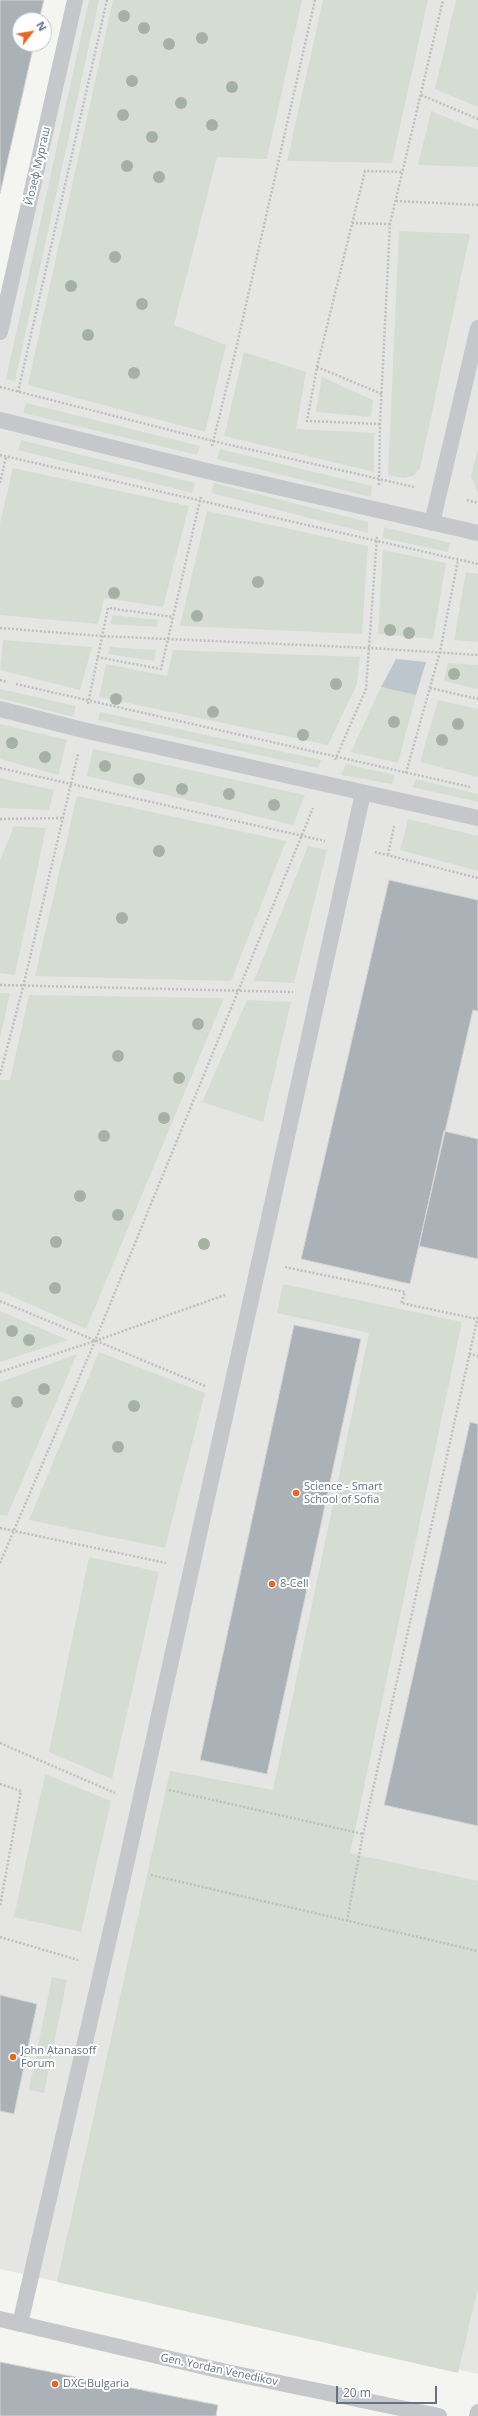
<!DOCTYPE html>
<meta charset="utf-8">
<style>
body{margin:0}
#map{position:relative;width:478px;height:2416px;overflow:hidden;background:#f4f5f1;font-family:"Open Sans",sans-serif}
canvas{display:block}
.north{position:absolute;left:12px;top:12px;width:40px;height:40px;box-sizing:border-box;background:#fff;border:1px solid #c1c6cd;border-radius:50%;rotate:59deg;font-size:11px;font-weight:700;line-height:16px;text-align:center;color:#637182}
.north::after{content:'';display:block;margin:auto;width:14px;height:18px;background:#e56721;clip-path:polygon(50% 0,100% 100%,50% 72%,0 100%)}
.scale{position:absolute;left:336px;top:2386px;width:101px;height:18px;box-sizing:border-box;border:2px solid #637182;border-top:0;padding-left:5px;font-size:12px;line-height:14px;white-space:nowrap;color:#637182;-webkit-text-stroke:3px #fff;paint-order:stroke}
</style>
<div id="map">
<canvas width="478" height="2416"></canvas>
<div class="north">N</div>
<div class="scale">20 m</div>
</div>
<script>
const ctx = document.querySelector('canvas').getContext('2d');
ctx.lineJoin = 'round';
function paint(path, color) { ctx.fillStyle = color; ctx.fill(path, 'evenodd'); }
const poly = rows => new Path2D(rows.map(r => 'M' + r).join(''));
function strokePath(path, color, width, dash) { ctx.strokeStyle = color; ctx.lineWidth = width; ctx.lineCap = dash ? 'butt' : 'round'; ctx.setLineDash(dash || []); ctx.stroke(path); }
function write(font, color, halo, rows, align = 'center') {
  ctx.font = font + ' "Open Sans",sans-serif'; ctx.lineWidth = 4; ctx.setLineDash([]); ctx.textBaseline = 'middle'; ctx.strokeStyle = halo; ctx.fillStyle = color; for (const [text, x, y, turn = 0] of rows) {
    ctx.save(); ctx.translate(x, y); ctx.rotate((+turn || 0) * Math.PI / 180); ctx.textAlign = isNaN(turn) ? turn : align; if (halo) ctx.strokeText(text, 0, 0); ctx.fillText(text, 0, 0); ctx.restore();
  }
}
paint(poly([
 [75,0,478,0,478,2374,0,2269,0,332]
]), '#e5e6e4');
paint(poly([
 [89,0,99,0,15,381,6,379],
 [113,0,302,0,267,159,217,157,174,325,226,345,205,432,28,385],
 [323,0,428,0,392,163,287,161],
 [456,0,478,0,478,107,435,89],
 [431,111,478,130,478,167,418,165],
 [399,231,470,234,420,469,413,476,404,478,388,475],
 [244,352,306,372,296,429,374,433,374,472,224,436],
 [322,377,373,400,371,417,316,412],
 [26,403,200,446,197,455,23,413],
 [21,440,195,483,192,493,18,450],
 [478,447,478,493,471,477],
 [220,449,372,486,371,497,217,459],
 [13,468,189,506,163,607,104,598,98,624,0,615,0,523],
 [214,483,368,522,368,533,211,493],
 [207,511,368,546,362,634,180,626],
 [384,527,450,543,448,552,383,538],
 [383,550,446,563,433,639,378,634],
 [466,572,478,574,478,642,454,640],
 [113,615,158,620,157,627,110,624],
 [3,640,92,647,80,690,0,670],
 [110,647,156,650,154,661,108,654],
 [173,650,360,657,357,684,328,745,99,697,106,664,167,676],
 [448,663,478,665,478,689,444,681],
 [381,687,416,695,398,763,351,752],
 [0,689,76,706,73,717,0,698],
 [438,700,478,709,478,777,420,762],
 [100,712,321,760,318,768,98,720],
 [0,724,67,740,58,775,0,759],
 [93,749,305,795,293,825,87,776],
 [346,764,395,775,392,784,341,775],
 [0,778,54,790,49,810,0,808],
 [416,779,478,794,478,802,412,787],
 [77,796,286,841,231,981,35,976],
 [408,819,478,836,478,871,400,850],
 [14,826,46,828,15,975,0,973,0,861],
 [308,846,327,850,294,983,254,981],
 [0,993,10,993,0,1039],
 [29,995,224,998,86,1329,0,1291,0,1080,10,1080],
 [247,1000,291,1002,263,1122,202,1102],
 [283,1284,462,1322,350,1853,478,1881,478,2287,458,2373,57,2282,170,1771,273,1790,369,1333,277,1313],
 [0,1311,68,1340,0,1362],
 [99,1352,205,1393,165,1548,29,1520],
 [77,1354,7,1516,0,1515,0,1382],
 [89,1557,159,1572,112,1779,49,1752],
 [45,1774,111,1801,81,1932,14,1917],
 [52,1977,67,1980,44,2093,29,2090]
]), '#d5dcd2');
paint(poly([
 [396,659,426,662,416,695,381,687]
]), '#bdc6cd');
const building = poly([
 [0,0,44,0,39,20,20,20,20,44,34,44,0,194,0,0],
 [389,880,478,900,478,1011,473,1010,410,1284,301,1259,389,880],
 [444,1131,478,1139,478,1259,419,1246,444,1131],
 [294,1325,361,1339,267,1774,200,1760,294,1325],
 [470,1422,478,1424,478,1826,384,1805,470,1422],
 [0,1995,37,2004,14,2114,0,2111,0,1995],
 [0,2362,218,2405,216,2416,0,2416,0,2362]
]);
paint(building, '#aab1b7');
strokePath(building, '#d6d6d4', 1);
strokePath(poly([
 [421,95,478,119],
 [396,201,478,205],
 [352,223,390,224],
 [317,367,382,394],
 [0,387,213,441,414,487],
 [18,392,107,0],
 [380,424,307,421,317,367,365,171,402,172],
 [212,446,236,349,315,0],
 [0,455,478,564],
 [0,483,6,457],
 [379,485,380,424,390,224,443,0],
 [467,500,478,503],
 [0,628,101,636,370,648,478,655],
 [97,657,161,669,201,496],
 [0,680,8,682],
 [16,684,470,787],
 [430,688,478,699],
 [88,704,108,608,173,617],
 [335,760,366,689,377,536],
 [0,768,325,841],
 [406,773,440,652,458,560],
 [0,819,63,818],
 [375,852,478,878],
 [388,855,394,826],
 [0,985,293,992],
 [0,1075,23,987,78,754],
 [285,1267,405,1292,401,1303,477,1319],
 [0,1301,205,1386],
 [469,1354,478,1356],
 [0,1372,95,1341,225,1295],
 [0,1528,166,1563],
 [0,1563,95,1341,313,808],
 [0,1743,115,1793],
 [0,1784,21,1791,0,1906],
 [169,1790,363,1834],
 [151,1875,478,1951],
 [347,1921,363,1834,478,1316],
 [0,1937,78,1960]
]), '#bcbec0', 2.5, [2, 2]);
strokePath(poly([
 [0,332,75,0],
 [0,420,207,471,478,533],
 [432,523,478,328],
 [0,709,83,730,478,818],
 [0,2319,222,2371,439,2416],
 [20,2324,125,1869,363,793],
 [477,2416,478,2412]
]), '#c5c7cb', 16);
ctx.fillStyle = '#a5b1a2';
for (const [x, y] of [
 [124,16],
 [144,28],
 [202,38],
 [169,44],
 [132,81],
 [232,87],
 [181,103],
 [123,115],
 [212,125],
 [152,137],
 [127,166],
 [159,177],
 [115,257],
 [71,286],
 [142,304],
 [88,335],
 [134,373],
 [258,582],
 [114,593],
 [197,616],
 [390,630],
 [409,633],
 [454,674],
 [336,684],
 [116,699],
 [213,712],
 [394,722],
 [458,724],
 [303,735],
 [442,740],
 [12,743],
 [45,757],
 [105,766],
 [139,779],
 [182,789],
 [229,794],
 [274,805],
 [159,851],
 [122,918],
 [198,1024],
 [118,1056],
 [179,1078],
 [164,1118],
 [104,1136],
 [80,1196],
 [118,1215],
 [56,1242],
 [204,1244],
 [55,1288],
 [12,1331],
 [29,1340],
 [44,1389],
 [17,1402],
 [134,1406],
 [118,1447]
]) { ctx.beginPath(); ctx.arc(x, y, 6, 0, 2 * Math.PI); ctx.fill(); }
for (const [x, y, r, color] of [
 [296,1493,4,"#e56721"],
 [272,1584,4,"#e56721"],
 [13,2057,4,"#e56721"],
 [55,2384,4,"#e56721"]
]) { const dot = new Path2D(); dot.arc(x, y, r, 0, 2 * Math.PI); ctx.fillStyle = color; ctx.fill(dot); strokePath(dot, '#fff', 1.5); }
write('11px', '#637182', '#fff', [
 ["Йозеф Мургаш",38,166,-77],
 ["Gen. Yordan Venedikov",219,2370,12]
]);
write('11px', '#637182', '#fff', [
 ["Science - Smart",304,1487],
 ["School of Sofia",304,1500],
 ["8-Cell",280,1584],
 ["John Atanasoff",21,2051],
 ["Forum",21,2064],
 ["DXC Bulgaria",63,2384]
], 'left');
</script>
